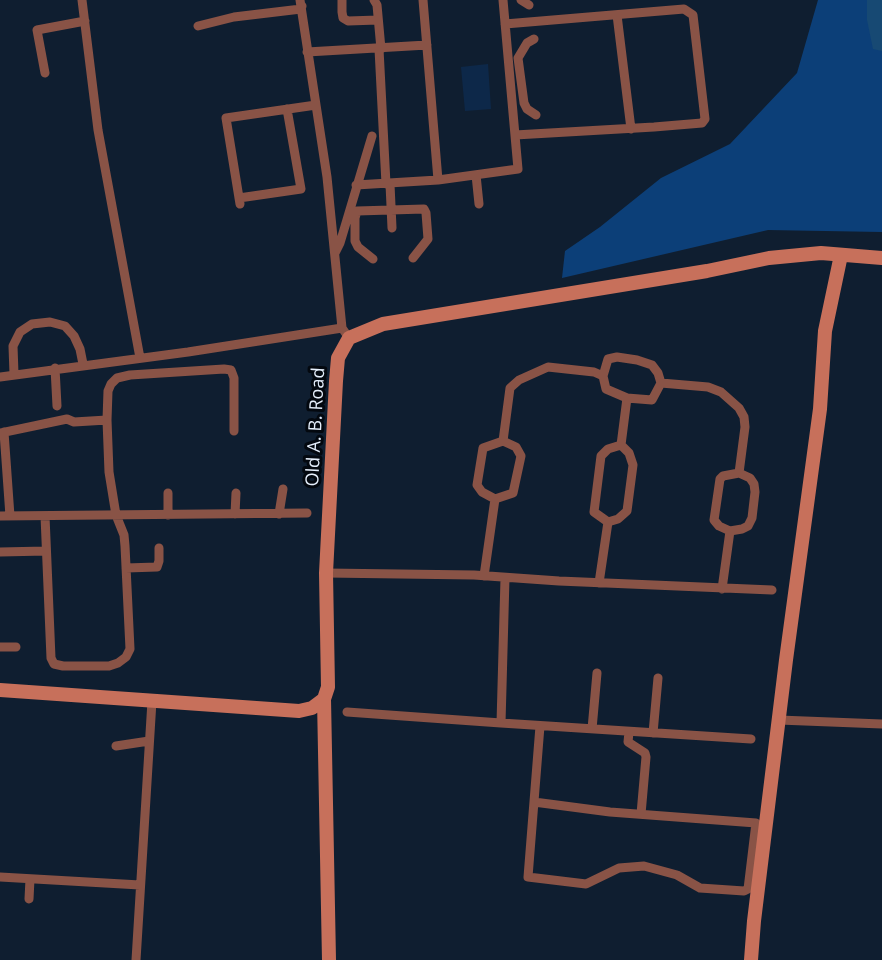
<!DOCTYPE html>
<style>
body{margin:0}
canvas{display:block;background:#0f1e30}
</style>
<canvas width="882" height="960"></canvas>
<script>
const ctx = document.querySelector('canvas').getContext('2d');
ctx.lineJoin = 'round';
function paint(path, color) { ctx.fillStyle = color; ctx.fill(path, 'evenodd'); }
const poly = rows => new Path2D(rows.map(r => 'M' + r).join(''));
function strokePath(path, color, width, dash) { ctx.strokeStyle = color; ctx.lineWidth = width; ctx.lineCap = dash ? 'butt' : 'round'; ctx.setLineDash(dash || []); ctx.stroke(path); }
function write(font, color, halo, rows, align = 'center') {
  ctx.font = font + ' "Open Sans",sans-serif'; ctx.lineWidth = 6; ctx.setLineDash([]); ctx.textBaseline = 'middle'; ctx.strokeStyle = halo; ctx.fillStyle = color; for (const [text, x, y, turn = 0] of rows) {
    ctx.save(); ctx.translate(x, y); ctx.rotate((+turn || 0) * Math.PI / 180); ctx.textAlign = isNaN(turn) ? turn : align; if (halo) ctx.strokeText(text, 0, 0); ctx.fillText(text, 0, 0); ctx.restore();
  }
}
paint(poly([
 [488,64,491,109,465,111,461,67]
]), '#0d2849');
paint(poly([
 [818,0,882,0,882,232,768,230,562,278,565,251,600,227,661,178,730,144,797,73]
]), '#0c3f78');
paint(poly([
 [867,0,882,0,882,51,873,49,867,20]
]), '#174973');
strokePath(poly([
 [82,0,98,130,140,358],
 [300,0,327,177,342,328],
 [342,0,342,12,343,18,348,21,378,20],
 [374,0,377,5,381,49],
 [423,0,438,180],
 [521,0,529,5],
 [617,15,631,129],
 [505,24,684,9,693,15,705,119,702,123,654,127,515,135],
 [198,26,234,17,301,9,302,6],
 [534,39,527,43,518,58,524,103,527,109,536,115],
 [379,49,386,184],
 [307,52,427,45],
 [45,73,37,30,85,21],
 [476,175,479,204],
 [390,184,392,228],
 [356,185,438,180,518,169,503,0],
 [239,198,301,189,287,109],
 [240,204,226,118,316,105],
 [335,253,340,243,372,136],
 [373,259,358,247,355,241,355,218,357,211,424,209,426,213,428,239,413,258],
 [617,357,637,360,652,365,658,373,661,383,652,400,627,398,606,389,603,376,608,359,617,357],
 [55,368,57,406],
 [14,374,13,346,20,332,32,324,50,322,65,326,74,336,80,349,83,364],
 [0,377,188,352,342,328,349,338],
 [661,383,708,387,721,392,739,408,744,417,745,427,739,473],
 [4,432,10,516],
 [0,433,67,419,74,422,107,420],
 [503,441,516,447,521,456,513,493,495,499,482,492,477,485,483,448,503,441],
 [503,441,510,388,519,380,548,367,594,372,603,376],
 [621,445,629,453,633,465,627,511,618,519,608,522,594,512,601,456,608,449,621,445],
 [621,445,627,398],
 [739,473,750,478,754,484,755,492,752,518,748,526,742,529,730,531,719,526,714,520,720,479,723,476,739,473],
 [168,493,168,515],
 [235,514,236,493],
 [279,514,283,489],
 [0,516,307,513],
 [45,516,51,658,54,664,63,666,109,666,118,663,126,657,130,649,125,546,124,535,116,515,109,472,107,420,108,391,111,384,117,378,130,375,224,369,231,370,234,378,234,431],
 [0,552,46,551],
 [126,568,157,567,159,561,159,548],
 [326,573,474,575,559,581,772,590],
 [484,576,495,499],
 [505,578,501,723,751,739],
 [599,583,608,522],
 [722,589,730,531],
 [0,647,16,647],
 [347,712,501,723],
 [779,720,882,724],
 [592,729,597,673],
 [629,732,628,742,645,753,646,757,641,814],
 [653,733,658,678],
 [116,746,149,741],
 [534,802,610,812,756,823,748,889,744,891,700,888,677,875,644,866,619,868,586,884,528,877,540,726],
 [0,877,140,885],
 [29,899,30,879],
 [136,960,152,701]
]), '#895346', 9);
strokePath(poly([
 [0,690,299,711,312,708,324,699,328,687,326,573,336,381,338,358,349,338,383,324,707,271,769,258,821,253,882,258],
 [324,699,329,960],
 [751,960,754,921,786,660,820,409,825,331,841,255]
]), '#c7705b', 14);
write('18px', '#e5effc', '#03080f', [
 ["Old A. B. Road",316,427,-87]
]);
</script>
